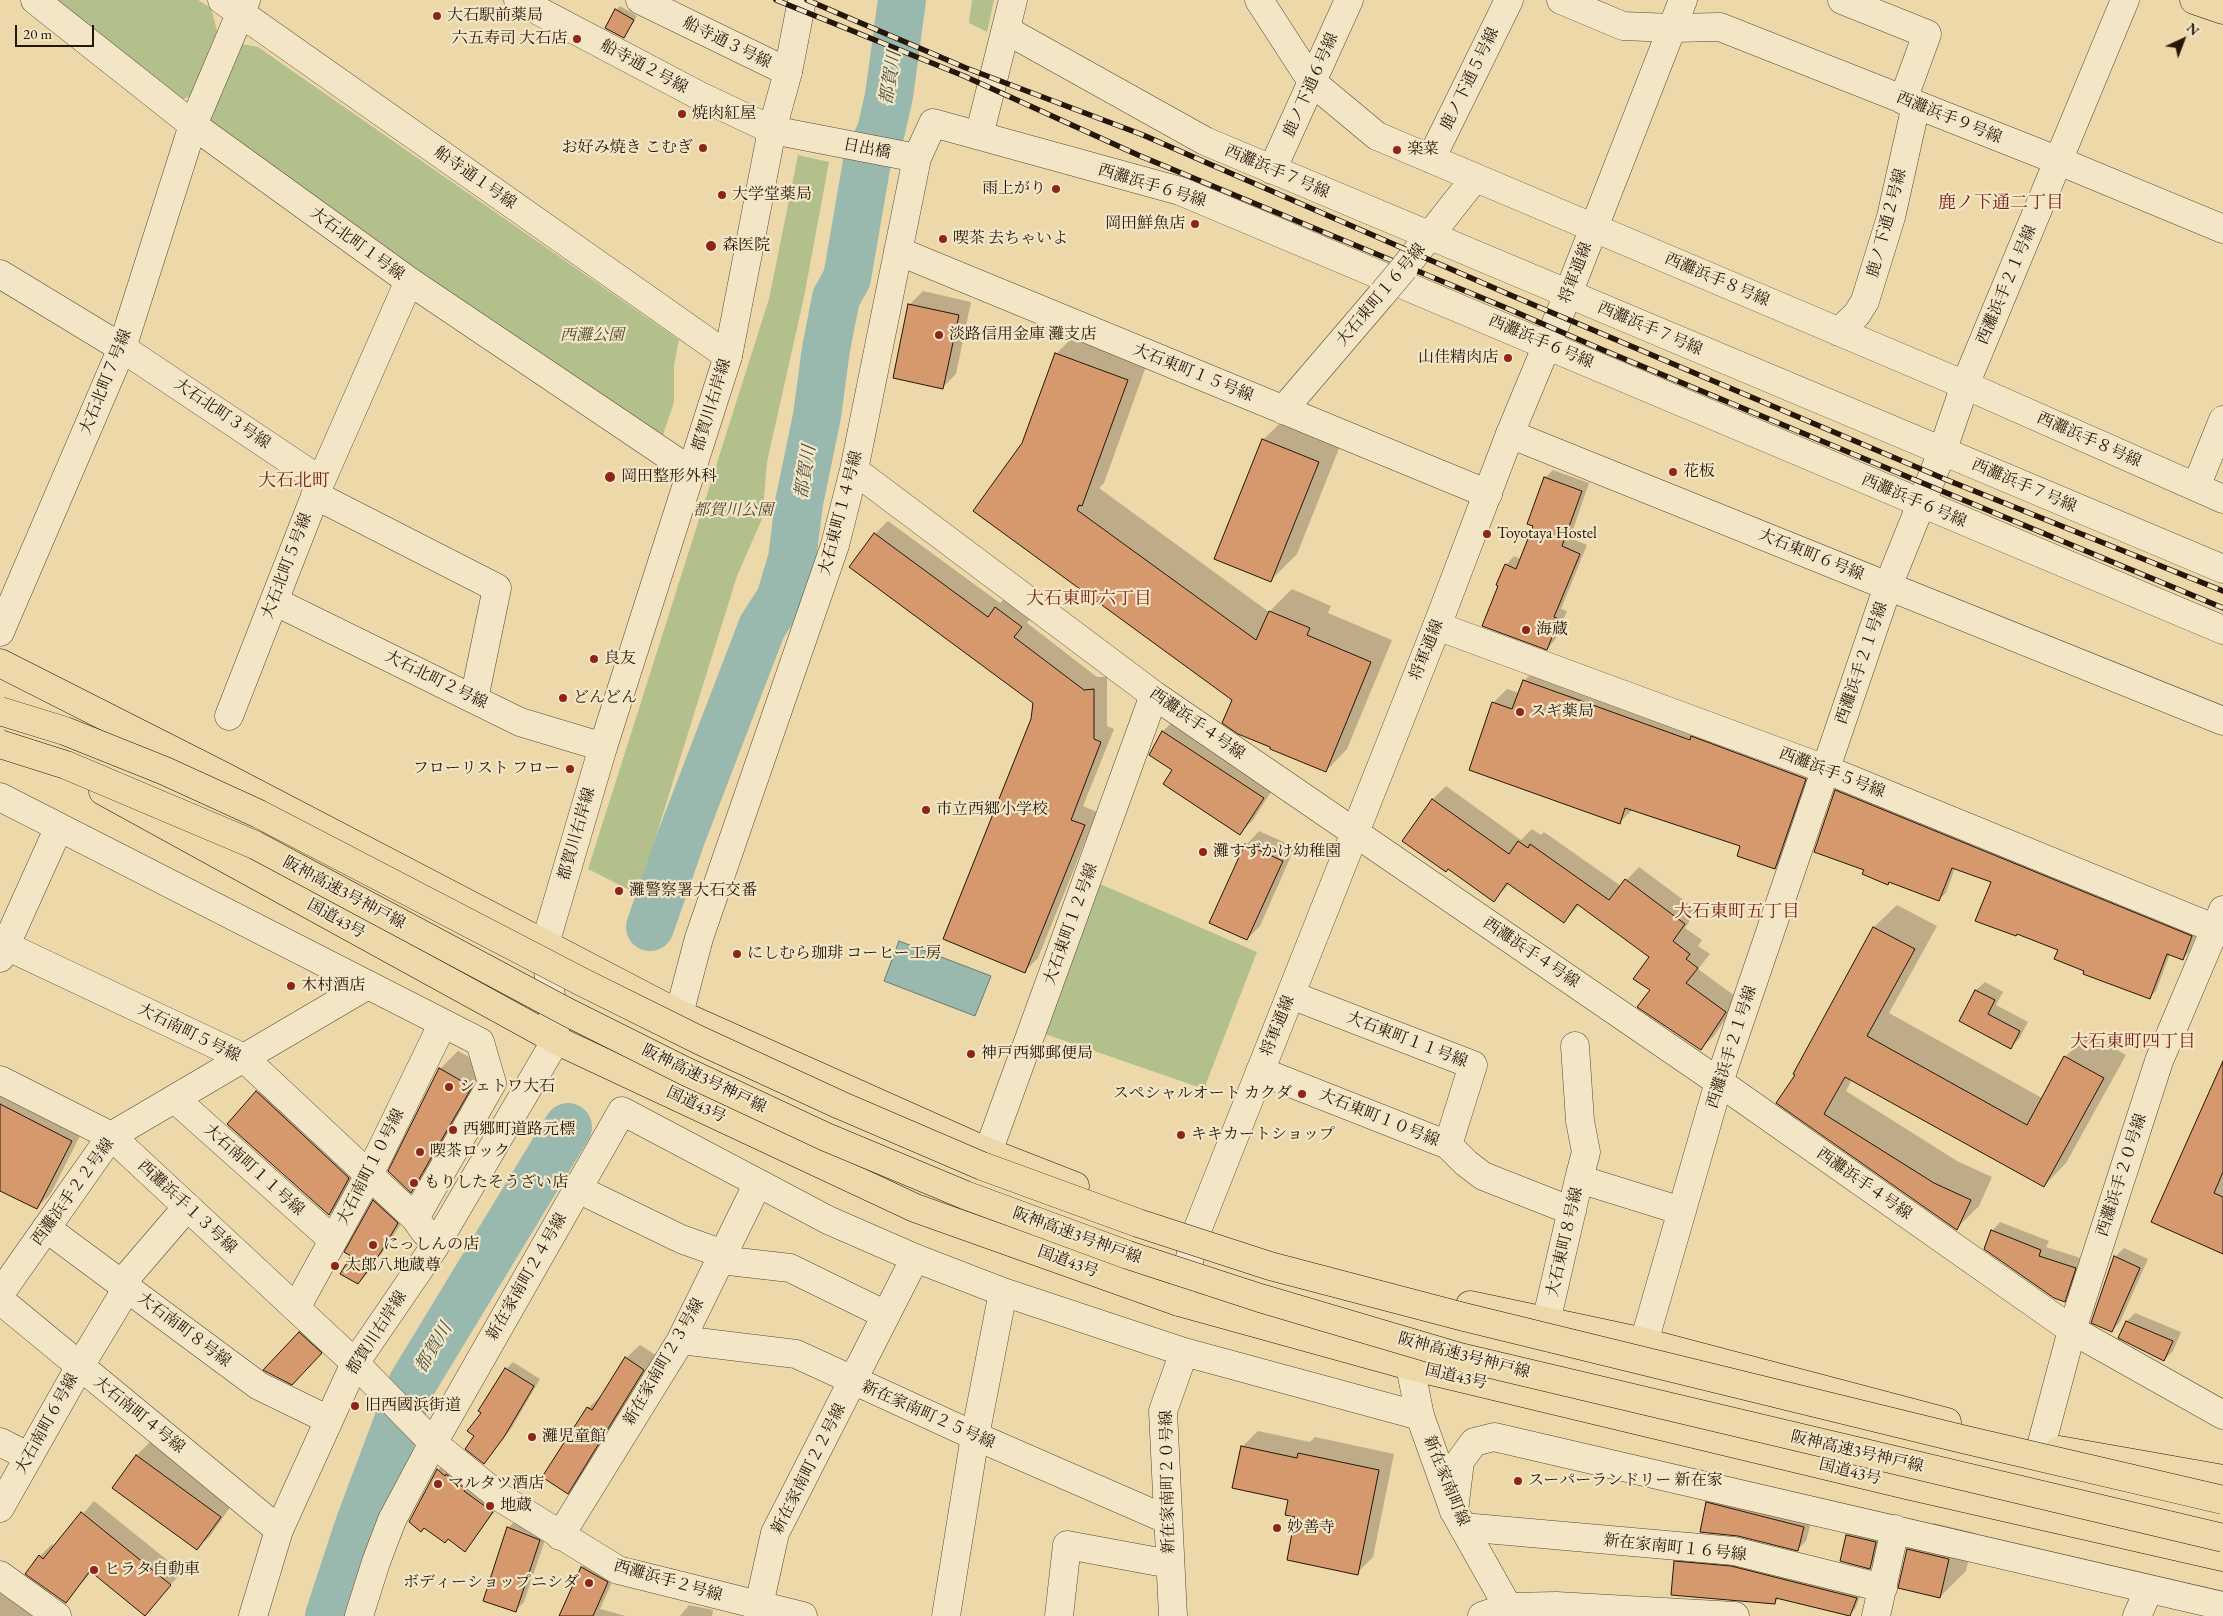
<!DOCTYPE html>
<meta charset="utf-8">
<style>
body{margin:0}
#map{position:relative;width:2223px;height:1616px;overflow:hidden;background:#edd8a9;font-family:"EB Garamond",serif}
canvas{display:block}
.north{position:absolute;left:2158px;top:15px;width:50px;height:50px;-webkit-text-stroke:4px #f3e6c7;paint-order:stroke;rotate:43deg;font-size:14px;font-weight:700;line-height:20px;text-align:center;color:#25160a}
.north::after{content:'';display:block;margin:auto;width:18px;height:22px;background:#25160a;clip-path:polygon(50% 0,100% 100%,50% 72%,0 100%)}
.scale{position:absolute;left:15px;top:25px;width:79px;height:22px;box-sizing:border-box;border:2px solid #25160a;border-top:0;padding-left:6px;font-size:15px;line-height:18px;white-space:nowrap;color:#25160a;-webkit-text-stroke:4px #f3e6c7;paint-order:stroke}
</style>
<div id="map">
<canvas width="2223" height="1616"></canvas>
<div class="north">N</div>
<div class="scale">20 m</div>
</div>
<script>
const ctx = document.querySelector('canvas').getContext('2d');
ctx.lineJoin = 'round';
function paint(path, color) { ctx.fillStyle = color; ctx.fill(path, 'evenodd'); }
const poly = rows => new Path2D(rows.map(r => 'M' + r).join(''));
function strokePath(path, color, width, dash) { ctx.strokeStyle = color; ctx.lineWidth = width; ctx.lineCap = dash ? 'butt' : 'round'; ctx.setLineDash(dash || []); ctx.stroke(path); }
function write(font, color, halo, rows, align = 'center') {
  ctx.font = font + ' "EB Garamond","Noto Serif JP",serif'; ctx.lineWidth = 4.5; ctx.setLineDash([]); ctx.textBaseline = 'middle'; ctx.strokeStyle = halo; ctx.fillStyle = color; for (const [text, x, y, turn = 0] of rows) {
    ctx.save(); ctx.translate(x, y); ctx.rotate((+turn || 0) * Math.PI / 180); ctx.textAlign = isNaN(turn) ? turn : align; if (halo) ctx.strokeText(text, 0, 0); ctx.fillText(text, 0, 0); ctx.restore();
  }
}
paint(poly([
 [54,0,198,0,211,8,217,31,192,96,177,101],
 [972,0,994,0,987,32,969,23],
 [237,43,258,47,679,340,674,365,674,402,661,441,211,126,211,109],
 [798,155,829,162,804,297,767,462,762,519,737,576,638,894,588,869,769,299],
 [1100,884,1257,952,1204,1089,1042,1033]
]), '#b3c08c');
const water = poly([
 [899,941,991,976,975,1016,884,981,899,941]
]);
paint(water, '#9ab9ae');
strokePath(water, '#6b786c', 1);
paint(poly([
 [620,6,637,16,624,37,616,10],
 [923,291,971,302,956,374,943,387,909,305],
 [1078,332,1149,358,1104,483,1099,488,1269,612,1292,589,1331,606,1328,613,1392,640,1347,749,1326,771,1233,699,974,511,1023,443,1056,354],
 [1289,414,1344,436,1297,554,1271,580,1263,440],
 [1553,470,1589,483,1570,538,1587,545,1561,609,1567,611,1555,640,1547,649,1506,565,1514,556,1521,559,1535,525,1545,478],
 [888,521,1000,603,1009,595,1034,614,1027,623,1097,677,1107,677,1107,726,1114,729,1083,806,1097,812,1038,958,1025,971,1034,702,851,567,875,534],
 [1538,667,1819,765,1788,854,1775,868,1742,845,1633,809,1619,823,1493,703,1507,689,1519,693,1524,681],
 [1176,718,1276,784,1253,820,1240,833,1174,769,1151,754,1163,731],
 [1842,784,2198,930,2189,952,2183,958,2170,954,2156,991,2149,998,2085,970,2060,949,1992,882,1955,868,1946,893,1939,899,1864,874,1865,870,1836,791],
 [1446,786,1521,840,1532,829,1541,835,1544,832,1621,886,1639,867,1697,910,1685,928,1702,940,1698,946,1710,954,1698,969,1739,999,1714,1036,1700,1049,1651,990,1651,957,1580,904,1564,922,1510,883,1494,900,1433,799],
 [1259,831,1295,847,1260,926,1247,939,1246,845],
 [1897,905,1937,926,1889,1013,2042,1098,2065,1057,2088,1034,2126,1055,2066,1163,2044,1186,1852,1079,1846,1091,1957,1161,1992,1177,1979,1206,1957,1228,1777,1102,1796,1075,1794,1074,1874,927],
 [1985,982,2003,992,1996,1005,2028,1022,2019,1039,2011,1047,1960,1021,1976,990],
 [458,1051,489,1068,429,1173,411,1191,440,1069],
 [2223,1064,2223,1253,2153,1221],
 [271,1079,362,1164,342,1201,329,1214,228,1124],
 [0,1085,84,1128,50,1195,36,1208,0,1189],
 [387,1188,410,1210,371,1270,358,1283,352,1256,346,1252,374,1201],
 [2000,1222,2049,1241,2046,1247,2084,1259,2073,1292,2064,1300,1992,1231],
 [2124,1248,2148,1259,2120,1322,2111,1331,2115,1257],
 [2135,1313,2181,1332,2173,1351,2164,1360,2120,1338,2127,1321],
 [313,1320,334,1340,305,1370,300,1333],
 [640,1345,657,1356,581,1479,568,1492,588,1408,602,1395,626,1358],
 [513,1362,540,1379,511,1429,484,1462,476,1436,482,1413,506,1369],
 [1258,1431,1310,1442,1315,1437,1394,1454,1373,1557,1357,1573,1297,1516,1289,1499,1242,1447],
 [150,1442,233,1503,210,1536,196,1549,113,1488,137,1455],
 [446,1462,500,1504,465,1550,448,1538,424,1527,438,1470],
 [1716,1494,1812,1519,1806,1541,1798,1549,1707,1503],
 [94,1501,182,1572,145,1614,92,1571,66,1601,40,1556,52,1544,55,1547],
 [1865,1518,1888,1550,1870,1567,1847,1535],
 [517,1519,548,1531,524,1602,516,1610,508,1528],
 [1934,1523,1975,1533,1966,1571,1940,1597,1908,1549],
 [1681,1556,1738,1561,1862,1592,1855,1609,1849,1615,1779,1598,1775,1602,1675,1562],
 [591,1559,616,1573,600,1609,626,1616,560,1616,582,1567],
 [0,1591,42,1616,0,1616],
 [689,1605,713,1610,712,1616,680,1616]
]), '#0003');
strokePath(poly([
 [650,927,681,838,762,627,780,599,792,559,799,503,817,416,826,349,836,298,847,278,867,162,881,131,889,96,902,0],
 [329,1616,359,1525,412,1384,568,1127]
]), '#9ab9ae', 48);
const building = poly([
 [615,9,634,20,624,38,605,28,615,9],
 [908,304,959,315,943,389,893,378,908,304],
 [1055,353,1128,380,1082,506,1079,505,1077,510,1256,640,1269,611,1310,628,1307,635,1371,662,1326,772,1270,749,1270,747,1238,734,1222,723,1232,700,973,511,1022,443,1055,353],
 [1262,439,1319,462,1271,582,1214,559,1262,439],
 [1544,477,1582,491,1562,546,1580,554,1554,617,1559,619,1547,650,1482,626,1498,586,1496,585,1505,564,1516,569,1533,526,1527,524,1544,477],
 [874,533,988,617,995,607,1022,627,1014,637,1084,690,1094,689,1094,739,1101,742,1071,820,1085,825,1025,973,943,939,1031,719,1033,703,849,567,874,533],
 [1523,680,1690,740,1691,736,1806,779,1775,869,1737,856,1740,846,1625,808,1620,824,1469,770,1492,702,1512,709,1523,680],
 [1162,731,1264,798,1240,835,1163,784,1172,770,1149,755,1162,731],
 [1835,790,2192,936,2183,960,2167,954,2150,999,2083,974,2084,971,2054,959,2058,950,2017,934,2016,936,1975,921,1991,882,1952,868,1939,901,1889,882,1888,885,1862,874,1864,870,1814,852,1835,790],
 [1432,799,1509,854,1518,841,1528,848,1530,844,1609,900,1625,879,1685,924,1673,941,1690,954,1686,959,1698,968,1686,983,1726,1012,1701,1050,1637,1007,1650,990,1633,979,1649,957,1577,904,1564,923,1507,883,1494,902,1448,869,1446,872,1402,841,1432,799],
 [1245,844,1283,861,1247,940,1209,923,1245,844],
 [1873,927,1915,949,1867,1036,2027,1125,2064,1056,2104,1078,2044,1187,1845,1077,1824,1114,1934,1183,1971,1200,1957,1230,1776,1103,1795,1075,1793,1074,1873,927],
 [1975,990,1995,1000,1988,1014,2020,1031,2011,1049,1959,1021,1975,990],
 [2223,1061,2223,1172,2214,1193,2223,1197,2223,1254,2151,1222,2223,1061],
 [439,1068,472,1087,411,1193,388,1171,439,1068],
 [256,1091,349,1178,329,1215,227,1124,256,1091],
 [0,1104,72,1141,37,1209,0,1191,0,1104],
 [373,1200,398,1223,381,1252,358,1284,340,1274,351,1256,344,1252,373,1200],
 [1991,1230,2041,1250,2039,1256,2076,1268,2065,1302,2054,1298,1984,1249,1991,1230],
 [2114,1256,2140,1268,2112,1332,2091,1323,2114,1256],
 [2126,1321,2173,1341,2164,1361,2118,1338,2126,1321],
 [299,1332,322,1353,292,1385,263,1370,299,1332],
 [625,1357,644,1370,568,1494,542,1477,587,1407,592,1410,625,1357],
 [505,1368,534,1386,504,1437,484,1464,465,1449,474,1436,467,1431,481,1413,478,1411,505,1368],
 [1241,1446,1297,1458,1298,1453,1379,1470,1358,1575,1287,1560,1295,1517,1285,1515,1288,1500,1232,1488,1241,1446],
 [136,1455,221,1517,197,1550,112,1488,136,1455],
 [437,1469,445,1476,446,1474,465,1489,464,1491,493,1512,465,1552,448,1539,445,1543,424,1528,421,1532,409,1522,437,1469],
 [1706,1502,1804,1527,1798,1551,1738,1536,1700,1532,1706,1502],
 [81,1512,171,1585,145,1616,90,1571,66,1603,25,1574,39,1555,43,1559,81,1512],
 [507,1527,540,1540,516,1612,483,1601,507,1527],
 [1846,1535,1876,1542,1870,1569,1840,1561,1846,1535],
 [1907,1549,1949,1559,1940,1598,1898,1588,1907,1549],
 [1674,1561,1731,1566,1857,1598,1850,1616,1776,1598,1775,1604,1671,1595,1674,1561],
 [581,1567,608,1582,593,1616,559,1616,581,1567]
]);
paint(building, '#d6996e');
strokePath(building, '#25160a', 1);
const minor = poly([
 [35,0,193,125,409,281,691,471],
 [222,0,728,356],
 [518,0,698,95,772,130,917,158],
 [640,0,788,72,772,130],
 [1259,0,1312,82,1377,136,1965,385,2223,499],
 [1561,0,1623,26,1671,28,1720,27,2059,161,2223,229],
 [1842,0,1927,34,1903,100],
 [1006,30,1205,141,2223,569],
 [979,136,1013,0],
 [1431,159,1509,0],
 [1272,170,1349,0],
 [898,251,1488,494],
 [1404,268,1475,178],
 [0,274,122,348,321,481],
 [1839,332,1857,314,1865,301,1891,217,1916,105],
 [1283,410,1383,293],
 [1510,434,2223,721],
 [854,470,1154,695,1719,1082,2072,1330,2223,1415],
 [2196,487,2223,420],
 [315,495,497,588,474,699],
 [274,601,520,722,603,747],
 [1437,626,1825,769,2223,932],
 [0,632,122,348,193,125,246,0],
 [229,716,321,481,409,281],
 [0,797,480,1042,492,1083,415,1218],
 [0,943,244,1058,415,1218,425,1232],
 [0,958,59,827],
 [1291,995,1473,1065,1448,1145],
 [679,1014,699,938,835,545,854,470,917,158,933,123,1180,191,2223,630],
 [1575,1046,1580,1121,1586,1152,1579,1179],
 [1260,1071,1448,1145,1466,1163,1483,1176,1572,1211],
 [175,1099,333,1240],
 [988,1152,1154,695],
 [578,1189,681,1239,723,1254],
 [46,1228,259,1386,329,1420],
 [720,1260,790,1268,886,1315],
 [121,1284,187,1207],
 [0,1294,111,1136,368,985],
 [0,1300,279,1530],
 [296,1308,369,1175,443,1023],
 [1546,1322,1579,1179,1682,1211],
 [681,1340,796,1354,975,1436,1168,1520],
 [1644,1342,1719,1082,1888,586,1942,452,1965,385,2125,0],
 [0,1442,29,1457],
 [0,1508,80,1366,127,1288],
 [1454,1511,1460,1461,1474,1442,1494,1437,2223,1606],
 [1463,1527,1734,1551,1883,1588],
 [560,1536,681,1340,758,1183],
 [0,1575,57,1616],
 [759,1605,775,1533,915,1258],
 [1508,1607,1556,1606,1735,1616],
 [359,1616,376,1562,392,1520,433,1443,622,1111,828,1220,915,1258,1003,1292,1184,1352,1420,1416],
 [946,1616,975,1436,1003,1292],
 [1059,1616,1067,1545,1170,1564],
 [1173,1616,1163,1411,1184,1352],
 [1876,1616,1895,1529],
 [2137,1616,2149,1589]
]);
const tertiary = poly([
 [788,72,802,0],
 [0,1080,111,1136,355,1363,433,1443,501,1498,618,1570,803,1616],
 [1179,1302,1196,1233,1437,626,1510,434,1568,294,1683,0],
 [1410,1366,1420,1416,1454,1511,1513,1616],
 [2041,1446,2072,1330,2159,1061,2223,910],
 [253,1616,279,1530,355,1363,435,1246,556,1040,545,944,603,747,728,356,772,130],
 [1482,1616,1508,1607]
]);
const trunk = poly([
 [2194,0,2223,10],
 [0,663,223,776,679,1014,988,1152,1075,1186],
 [103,791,556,1040,915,1208,1179,1302,1410,1366,1906,1485,2223,1557],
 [1470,1305,1644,1342,1947,1422],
 [2059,1450,2223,1479]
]);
strokePath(minor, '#574632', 29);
strokePath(tertiary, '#574632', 29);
strokePath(trunk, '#25160a', 29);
strokePath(minor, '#f3e6c7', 28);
strokePath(tertiary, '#f3e6c7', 28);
strokePath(trunk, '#edd8a9', 28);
const rail = poly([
 [776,0,964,76,1138,155,1504,307,1603,350,2223,608],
 [807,0,966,68,1143,135,1508,294,1947,480,2223,591]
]);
strokePath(rail, '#25160a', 5.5);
strokePath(rail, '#f3e6c7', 4, [11]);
const minorBridge = poly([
 [1383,293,1404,268]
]);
const motorwayBridge = poly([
 [0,711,65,731,165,771,259,814,582,982,701,1041,840,1105,982,1166,1138,1223,1270,1266,1464,1317,1962,1439,2223,1500],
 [0,744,66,765,255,845,567,1012,685,1071,826,1137,965,1195,1128,1255,1260,1298,1456,1356,2223,1538]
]);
strokePath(minorBridge, '#574632', 29, []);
strokePath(motorwayBridge, '#25160a', 29, []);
strokePath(minorBridge, '#f3e6c7', 28);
strokePath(motorwayBridge, '#edd8a9', 28);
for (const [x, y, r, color] of [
 [437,16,5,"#8f2418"],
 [577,39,5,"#8f2418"],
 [682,114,5,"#8f2418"],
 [703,148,5,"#8f2418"],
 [1397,150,5,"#8f2418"],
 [1056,189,5,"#8f2418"],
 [722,195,5,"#8f2418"],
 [1195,224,5,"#8f2418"],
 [943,239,5,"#8f2418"],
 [711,246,6,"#8f2418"],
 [939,335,5,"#8f2418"],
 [1508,358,5,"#8f2418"],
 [1673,472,5,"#8f2418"],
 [610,477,6,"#8f2418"],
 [1487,534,5,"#8f2418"],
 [1526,630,5,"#8f2418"],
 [594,659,5,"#8f2418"],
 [563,698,5,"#8f2418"],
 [1520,712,5,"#8f2418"],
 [570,769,5,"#8f2418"],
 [926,810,5,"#8f2418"],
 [1203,852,5,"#8f2418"],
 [619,891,5,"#8f2418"],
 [737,954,5,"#8f2418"],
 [291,986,5,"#8f2418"],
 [971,1054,5,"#8f2418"],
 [449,1087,5,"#8f2418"],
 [1302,1094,5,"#8f2418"],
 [453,1130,5,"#8f2418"],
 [1181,1135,5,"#8f2418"],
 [420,1152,5,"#8f2418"],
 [414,1183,5,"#8f2418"],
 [373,1245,5,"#8f2418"],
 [335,1266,5,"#8f2418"],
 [355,1406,5,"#8f2418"],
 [532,1437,5,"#8f2418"],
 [1518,1481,5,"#8f2418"],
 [438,1484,5,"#8f2418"],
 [490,1506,5,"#8f2418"],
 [1277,1528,5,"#8f2418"],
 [94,1570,5,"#8f2418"],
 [589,1583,5,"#8f2418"]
]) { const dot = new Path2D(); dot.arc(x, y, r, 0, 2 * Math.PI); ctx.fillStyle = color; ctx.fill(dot); strokePath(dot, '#f3e6c7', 2); }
write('16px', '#25160a', '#f3e6c7', [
 ["大石駅前薬局",447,16],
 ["六五寿司 大石店",567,39,"right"],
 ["焼肉紅屋",692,114],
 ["お好み焼き こむぎ",693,148,"right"],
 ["楽菜",1407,150],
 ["雨上がり",1046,189,"right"],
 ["大学堂薬局",732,195],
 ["岡田鮮魚店",1185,224,"right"],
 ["喫茶 去ちゃいよ",953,239],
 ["森医院",722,246],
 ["淡路信用金庫 灘支店",949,335],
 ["山佳精肉店",1498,358,"right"],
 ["花板",1683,472],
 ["岡田整形外科",621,477],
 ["Toyotaya Hostel",1497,534],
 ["海蔵",1536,630],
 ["良友",604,659],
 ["どんどん",573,698],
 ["スギ薬局",1530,712],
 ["フローリスト フロー",560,769,"right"],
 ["市立西郷小学校",936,810],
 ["灘すずかけ幼稚園",1213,852],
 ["灘警察署大石交番",629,891],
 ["にしむら珈琲 コーヒー工房",747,954],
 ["木村酒店",301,986],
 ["神戸西郷郵便局",981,1054],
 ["シェトワ大石",459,1087],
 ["スペシャルオート カクダ",1292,1094,"right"],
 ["西郷町道路元標",463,1130],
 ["キキカートショップ",1191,1135],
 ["喫茶ロック",430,1152],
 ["もりしたそうざい店",424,1183],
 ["にっしんの店",383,1245],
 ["太郎八地蔵尊",345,1266],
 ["旧西國浜街道",365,1406],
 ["灘児童館",542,1437],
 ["スーパーランドリー 新在家",1528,1481],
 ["マルタツ酒店",448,1484],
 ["地蔵",500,1506],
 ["妙善寺",1287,1528],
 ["ヒラタ自動車",104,1570],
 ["ボディーショップニシダ",579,1583,"right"]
], 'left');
write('16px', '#25160a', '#f3e6c7', [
 ["船寺通３号線",727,43,26],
 ["船寺通２号線",644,67,28],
 ["鹿ノ下通５号線",1470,79,-64],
 ["鹿ノ下通６号線",1311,85,-66],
 ["西灘浜手９号線",1949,118,22],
 ["日出橋",867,149,11],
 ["西灘浜手７号線",1277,172,23],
 ["船寺通１号線",475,178,35],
 ["西灘浜手６号線",1152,186,17],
 ["鹿ノ下通２号線",1887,223,-75],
 ["大石北町１号線",357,244,36],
 ["将軍通線",1576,273,-69],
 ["西灘浜手８号線",1717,280,23],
 ["西灘浜手２１号線",2007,285,-67],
 ["大石東町１６号線",1381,295,-50],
 ["西灘浜手７号線",1650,329,23],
 ["西灘浜手６号線",1541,342,23],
 ["大石東町１５号線",1193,373,22],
 ["大石北町７号線",106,382,-68],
 ["都賀川右岸線",712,405,-73],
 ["大石北町３号線",222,414,34],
 ["西灘浜手８号線",2089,440,24],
 ["西灘浜手７号線",2024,486,23],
 ["西灘浜手６号線",1914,501,23],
 ["大石東町１４号線",841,513,-75],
 ["大石東町６号線",1811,555,22],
 ["大石北町５号線",287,566,-69],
 ["将軍通線",1427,650,-68],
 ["西灘浜手２１号線",1862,663,-71],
 ["大石北町２号線",436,680,26],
 ["西灘浜手４号線",1197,724,35],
 ["西灘浜手５号線",1832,773,21],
 ["都賀川右岸線",577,834,-74],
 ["阪神高速3号神戸線",344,893,28],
 ["国道43号",336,919,29],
 ["大石東町１２号線",1071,924,-70],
 ["西灘浜手４号線",1531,953,34],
 ["将軍通線",1278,1026,-68],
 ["大石南町５号線",189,1033,26],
 ["大石東町１１号線",1407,1040,21],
 ["西灘浜手２１号線",1732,1047,-72],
 ["阪神高速3号神戸線",704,1079,26],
 ["国道43号",696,1105,25],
 ["大石東町１０号線",1379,1118,22],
 ["大石南町１０号線",371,1167,-63],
 ["大石南町１１号線",254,1170,42],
 ["西灘浜手２０号線",2122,1175,-72],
 ["西灘浜手４号線",1864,1184,35],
 ["西灘浜手２２号線",73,1192,-54],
 ["西灘浜手１３号線",187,1207,43],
 ["阪神高速3号神戸線",1077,1236,20],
 ["大石東町８号線",1565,1242,-77],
 ["国道43号",1068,1262,20],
 ["新在家南町２４号線",527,1277,-60],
 ["大石南町８号線",184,1330,37],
 ["都賀川右岸線",377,1333,-57],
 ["阪神高速3号神戸線",1464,1356,15],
 ["新在家南町２３号線",664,1362,-60],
 ["国道43号",1456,1377,13],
 ["大石南町４号線",139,1415,39],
 ["新在家南町２５号線",928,1415,24],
 ["大石南町６号線",47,1424,-61],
 ["阪神高速3号神戸線",1857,1452,13],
 ["新在家南町２２号線",809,1469,-63],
 ["国道43号",1850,1472,14],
 ["新在家南町線",1446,1481,68],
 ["新在家南町２０号線",1168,1482,-91],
 ["新在家南町１６号線",1675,1548,6],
 ["西灘浜手２号線",668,1581,16]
]);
write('italic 16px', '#504931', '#f3e6c7', [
 ["西灘公園",592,336],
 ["都賀川公園",733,511]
]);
write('italic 18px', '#4e4f43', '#f3e6c7', [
 ["都賀川",891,78,-81],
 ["都賀川",806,472,-81],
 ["都賀川",434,1348,-59]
]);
write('18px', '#7a1f14', '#f3e6c7', [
 ["鹿ノ下通二丁目",2001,203],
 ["大石北町",294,481],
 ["大石東町六丁目",1089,599],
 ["大石東町五丁目",1737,912],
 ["大石東町四丁目",2133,1042]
]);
</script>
